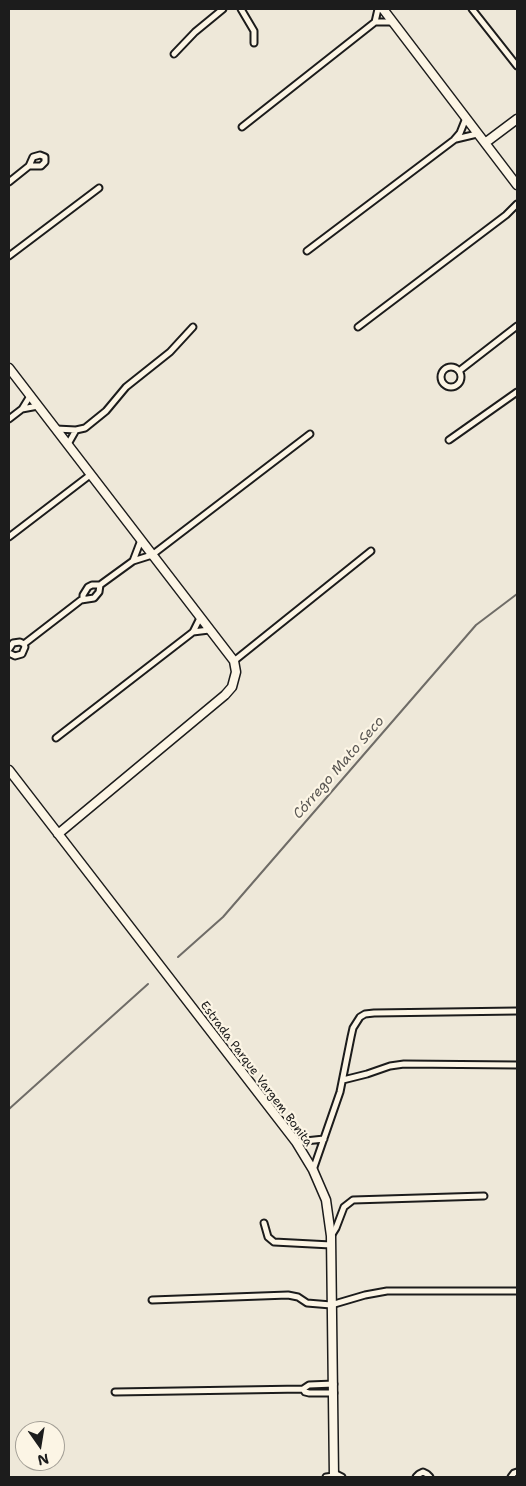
<!DOCTYPE html>
<meta charset="utf-8">
<style>
body{margin:0}
#map{position:relative;width:526px;height:1486px;overflow:hidden;background:#eee8d9;font-family:"Shantell Sans",sans-serif}
canvas{display:block}
.frame{position:absolute;inset:0;border:10px solid #1c1c1c;pointer-events:none}
.north{position:absolute;left:15px;top:1421px;width:50px;height:50px;box-sizing:border-box;background:#fcf5e5;border:1px solid #a29e95;border-radius:50%;rotate:167deg;font-size:14px;font-weight:700;line-height:20px;text-align:center;color:#1c1c1c}
.north::after{content:'';display:block;margin:auto;width:18px;height:22px;background:#1c1c1c;clip-path:polygon(50% 0,100% 100%,50% 72%,0 100%)}
</style>
<div id="map">
<canvas width="526" height="1486"></canvas>
<div class="frame"></div>
<div class="north">N</div>
</div>
<script>
const ctx = document.querySelector('canvas').getContext('2d');
ctx.lineJoin = 'round';
const poly = rows => new Path2D(rows.map(r => 'M' + r).join(''));
function strokePath(path, color, width, dash) { ctx.strokeStyle = color; ctx.lineWidth = width; ctx.lineCap = dash ? 'butt' : 'round'; ctx.setLineDash(dash || []); ctx.stroke(path); }
function write(font, color, halo, rows, align = 'center') {
  ctx.font = font + ' "Shantell Sans",sans-serif'; ctx.lineWidth = 4.5; ctx.setLineDash([]); ctx.textBaseline = 'middle'; ctx.strokeStyle = halo; ctx.fillStyle = color; for (const [text, x, y, turn = 0] of rows) {
    ctx.save(); ctx.translate(x, y); ctx.rotate((+turn || 0) * Math.PI / 180); ctx.textAlign = isNaN(turn) ? turn : align; if (halo) ctx.strokeText(text, 0, 0); ctx.fillText(text, 0, 0); ctx.restore();
  }
}
strokePath(poly([
 [178,957,223,917,476,625,517,594],
 [9,1109,148,984]
]), '#6f6c67', 2);
const street = poly([
 [241,9,254,31,254,43],
 [472,9,517,66],
 [375,22,392,22],
 [174,54,195,32,223,9],
 [242,127,375,22,378,9],
 [456,139,477,134],
 [9,182,29,166,41,166,45,162,45,157,40,155,33,157,29,166],
 [307,251,454,140,460,133,466,118],
 [9,256,99,188],
 [358,327,506,215,517,204],
 '441 377a10 10 0 1 1 20 0a10 10 0 1 1-20 0Z',
 [459,371,517,326],
 [22,409,30,396],
 [9,419,22,409,38,406],
 [56,429,76,430,85,428,106,411,126,387,170,352,193,327],
 [449,440,517,392],
 [68,444,76,430],
 [9,537,90,475],
 [133,561,141,540],
 [83,599,83,595,88,587,92,585,100,585,133,561,152,555,310,434],
 [193,632,209,630],
 [24,644,81,600,94,598,99,592,100,585],
 [9,649,13,643,20,642,24,644],
 [9,653,15,656,22,654,25,647,24,644],
 [234,661,371,551],
 [56,738,193,632,200,618],
 [343,1080,367,1074,390,1066,404,1064,517,1065],
 [296,1142,324,1139],
 [313,1170,340,1092,351,1037,353,1028,360,1017,365,1014,374,1013,517,1011],
 [264,1223,268,1237,274,1242,331,1245],
 [331,1236,336,1228,344,1207,353,1200,484,1196],
 [152,1300,288,1295,298,1297,307,1303,331,1305,365,1295,387,1291,517,1291],
 [303,1389,305,1392,309,1393,334,1393],
 [115,1392,303,1389,309,1385,334,1384],
 [334,1473,342,1477],
 [326,1477,334,1476],
 [416,1477,419,1474,423,1472,427,1474,430,1477],
 [511,1477,514,1473,517,1472]
]);
const secondary = poly([
 [383,9,517,185],
 [485,143,517,119],
 [9,368,234,661,236,672,232,687,225,695,58,834],
 [9,770,296,1142,313,1170,326,1200,331,1236,334,1477]
]);
strokePath(street, '#1c1c1c', 9);
strokePath(secondary, '#1c1c1c', 11);
strokePath(street, '#fcf5e5', 5);
strokePath(secondary, '#fcf5e5', 8);
write('12px', '#1c1c1c', '#fcf5e5', [
 ["Estrada Parque Vargem Bonita",256,1074,53]
]);
write('italic 14px', '#5b5854', '#fcf5e5', [
 ["Córrego Mato Seco",339,768,-49]
]);
</script>
